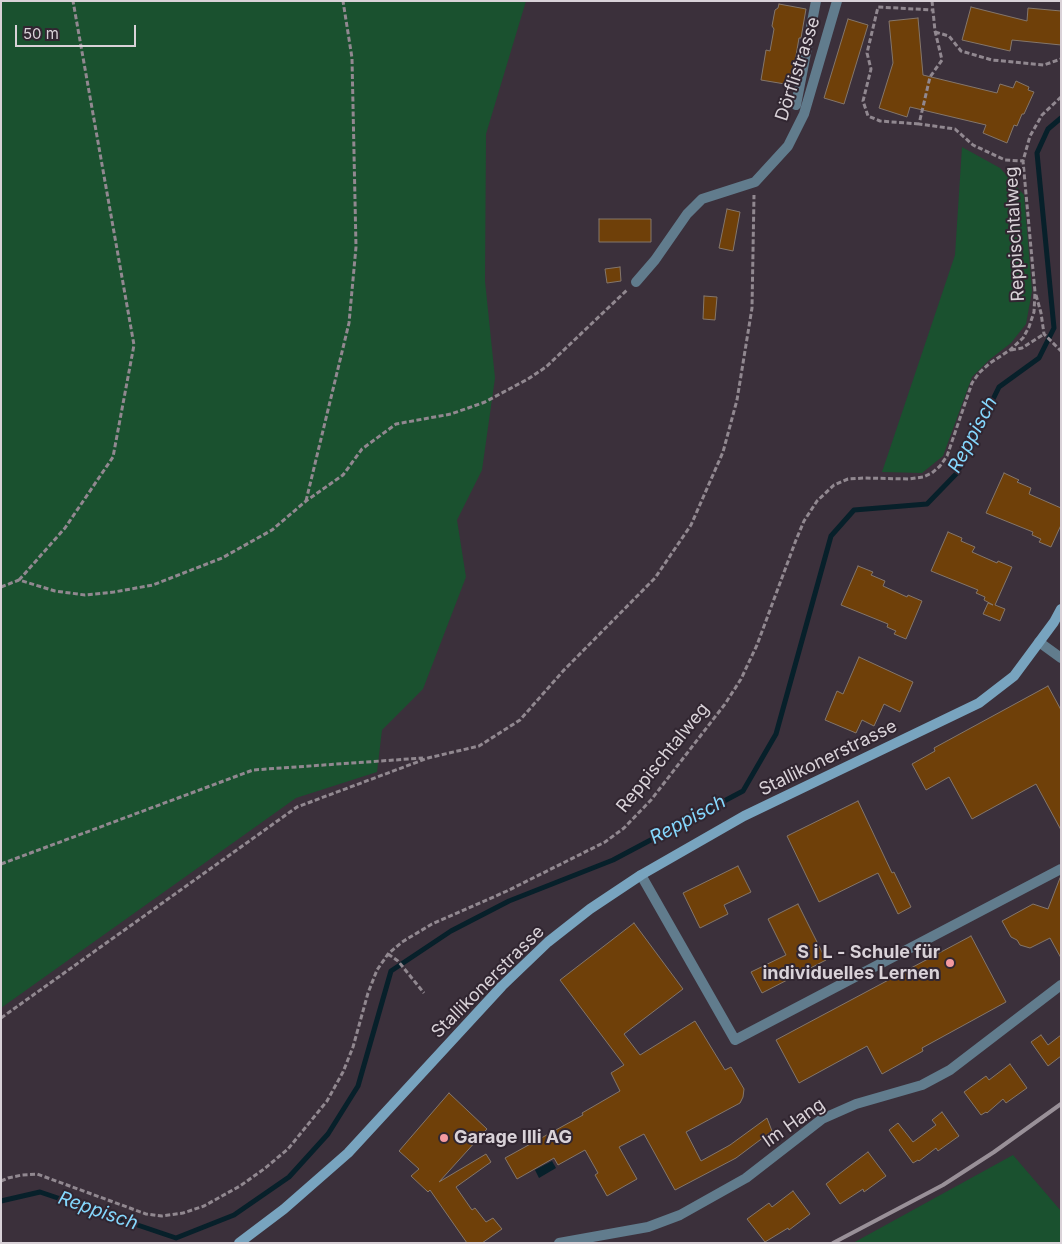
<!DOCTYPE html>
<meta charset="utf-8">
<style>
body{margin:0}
#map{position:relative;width:1062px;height:1244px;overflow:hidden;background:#3b303b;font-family:Inter,sans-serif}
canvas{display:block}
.frame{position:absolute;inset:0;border:2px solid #d9d2d8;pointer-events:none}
.scale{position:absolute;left:15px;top:25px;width:121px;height:22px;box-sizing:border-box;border:2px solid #d9d2d8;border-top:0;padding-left:6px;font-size:15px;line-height:18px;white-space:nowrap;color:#d9d2d8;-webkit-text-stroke:4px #312631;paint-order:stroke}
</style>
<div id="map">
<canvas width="1062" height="1244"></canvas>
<div class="frame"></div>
<div class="scale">50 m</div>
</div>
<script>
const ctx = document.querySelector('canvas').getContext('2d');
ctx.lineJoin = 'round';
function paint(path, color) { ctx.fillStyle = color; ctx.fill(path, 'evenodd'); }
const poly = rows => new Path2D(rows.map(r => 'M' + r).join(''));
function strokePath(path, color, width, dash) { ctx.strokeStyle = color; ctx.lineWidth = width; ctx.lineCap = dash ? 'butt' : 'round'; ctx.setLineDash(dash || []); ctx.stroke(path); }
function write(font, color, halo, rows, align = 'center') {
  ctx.font = font + ' Inter,sans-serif'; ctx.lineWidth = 4; ctx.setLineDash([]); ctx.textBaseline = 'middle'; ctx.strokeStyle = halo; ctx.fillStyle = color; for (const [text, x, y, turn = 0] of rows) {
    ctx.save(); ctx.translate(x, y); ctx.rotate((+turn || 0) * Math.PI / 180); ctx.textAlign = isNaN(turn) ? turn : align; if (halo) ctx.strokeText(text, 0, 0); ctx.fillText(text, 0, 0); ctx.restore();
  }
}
paint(poly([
 [1,1,526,1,486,134,485,281,495,378,482,470,457,520,466,577,423,689,382,730,377,772,296,798,1,1008],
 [962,147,1000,168,1024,195,1032,291,1026,324,1011,343,989,360,972,377,943,456,922,473,882,472,955,255],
 [1013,1155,1061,1211,1061,1243,853,1243]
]), '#1a512f');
paint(poly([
 [552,1161,556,1168,539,1178,535,1170]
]), '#07202a');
strokePath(poly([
 [1,1201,40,1192,176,1238,234,1215,289,1177,328,1134,358,1086,391,971,451,931,509,901,613,860,743,791,776,734,831,536,854,510,927,504,957,473,999,387,1039,358,1054,328,1037,153,1048,129,1061,118]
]), '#07202a', 5);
const building = poly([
 [779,4,806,9,801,38,799,38,791,85,761,80,766,50,770,51,774,29,772,26,775,10,778,8,779,4],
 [971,7,1027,21,1028,8,1061,11,1061,45,1012,40,1010,51,962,40,971,7],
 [918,18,923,75,997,93,1000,84,1013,88,1016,81,1029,87,1028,90,1034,92,1024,114,1022,114,1017,126,1014,125,1007,143,983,133,986,125,910,107,907,117,879,108,893,63,889,21,918,18],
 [848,19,868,25,844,104,824,98,848,19],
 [727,209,740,212,733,251,719,248,727,209],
 [599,219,651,219,651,242,599,242,599,219],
 [620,267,621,281,607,283,605,269,620,267],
 [704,296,717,297,715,320,703,319,704,296],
 [1004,473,1019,480,1017,482,1031,488,1029,494,1061,508,1061,525,1051,547,1039,542,1041,539,1032,535,1033,532,986,513,1004,473],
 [948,532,962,538,961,541,975,547,972,552,997,563,998,561,1012,567,995,605,1005,609,1000,621,983,614,988,603,993,605,984,600,985,597,976,593,978,590,931,571,948,532],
 [858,566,873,572,871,575,885,581,883,586,907,597,908,595,922,601,906,639,894,634,896,631,887,627,888,624,841,605,858,566],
 [859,657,913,682,900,712,884,704,874,726,862,720,856,733,825,720,837,691,843,694,859,657],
 [1048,686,1061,710,1061,830,1036,784,972,819,949,777,926,790,912,764,935,751,934,748,1048,686],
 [858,801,892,873,894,872,911,907,898,914,878,873,819,902,787,836,858,801],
 [738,866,751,892,724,905,728,914,700,928,683,893,738,866],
 [1060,878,1061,878,1061,958,1050,938,1030,948,1020,945,1017,940,1011,937,1002,921,1033,904,1048,909,1060,878],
 [798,904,826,960,762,993,751,972,786,955,768,919,798,904],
 [634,923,683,989,624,1034,640,1055,695,1021,725,1070,731,1067,744,1089,743,1097,740,1103,686,1132,701,1161,730,1145,767,1118,772,1131,736,1158,675,1190,644,1134,619,1147,637,1179,607,1196,595,1175,598,1173,585,1150,558,1165,554,1158,517,1179,505,1158,583,1115,582,1113,620,1091,611,1073,624,1065,560,980,634,923],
 [971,936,1006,1002,922,1048,923,1051,882,1074,867,1046,799,1083,776,1040,971,936],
 [1041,1035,1048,1045,1061,1035,1061,1056,1048,1066,1031,1042,1041,1035],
 [1010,1064,1027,1088,1006,1103,1003,1099,987,1113,986,1112,981,1115,964,1092,986,1076,989,1080,1010,1064],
 [449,1093,487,1129,439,1182,486,1154,491,1162,456,1187,472,1210,475,1208,486,1222,493,1218,502,1229,482,1243,467,1243,430,1190,428,1192,411,1176,419,1169,399,1151,449,1093],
 [942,1112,959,1136,938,1151,936,1148,919,1161,918,1160,913,1163,889,1130,898,1123,913,1142,936,1125,932,1120,942,1112],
 [868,1152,886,1176,864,1192,863,1189,840,1204,826,1184,868,1152],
 [793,1191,810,1214,789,1230,788,1228,765,1242,747,1219,769,1203,772,1207,793,1191]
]);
paint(building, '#6f4009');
strokePath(building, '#84766b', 1);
strokePath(poly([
 [932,1,935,31,942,60,930,77,919,124,955,129,973,145,1005,160,1023,161],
 [935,32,949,36,961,51,992,60,1044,65,1061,59],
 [919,124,880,121,868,116,863,101,871,69,867,53,878,7,933,10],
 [1036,295,1041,313,1044,334,1061,351],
 [1011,350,1022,348,1044,334],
 [306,501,349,323,356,247,352,58,343,1],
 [19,580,65,528,113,457,134,345,73,1],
 [1,587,19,580,55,591,85,595,114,592,153,585,222,558,272,530,306,501,343,475,362,449,396,424,451,414,485,402,528,379,546,367,628,289],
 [1,864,253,770,423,758],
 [388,954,398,961,424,993],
 [1,1018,297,807,428,758,479,746,520,720,564,670,655,578,691,525,723,452,737,400,752,308,754,195],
 [1,1181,8,1178,22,1175,37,1174,146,1214,162,1216,183,1213,204,1206,240,1186,264,1169,288,1149,327,1101,343,1072,353,1047,368,993,377,970,388,954,402,942,432,924,507,891,605,842,624,828,651,800,725,704,741,679,757,645,796,540,804,521,817,501,834,485,848,479,865,478,909,479,923,477,932,473,940,466,947,456,972,383,979,373,990,363,1010,350,1023,338,1029,327,1034,312,1035,292,1023,161,1030,136,1042,115,1061,97]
]), '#918890', 3, [5, 2.5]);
strokePath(poly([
 [796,105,816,1],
 [636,282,655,260,687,214,702,199,755,182,788,146,804,114,837,1],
 [1039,642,1061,658],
 [641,875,735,1040,1061,869],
 [559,1243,648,1227,680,1215,746,1178,822,1119,856,1104,922,1085,950,1070,1061,985]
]), '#617c8d', 10);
strokePath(poly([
 [239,1243,284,1209,348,1153,502,986,548,942,590,909,641,875,744,816,979,703,1014,676,1054,622,1061,609]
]), '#78a4bf', 10);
strokePath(poly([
 [833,1243,943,1185,994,1152,1061,1104]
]), '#999098', 4);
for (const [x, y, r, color] of [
 [950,963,5,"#f49aa0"],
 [444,1138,5,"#f49aa0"]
]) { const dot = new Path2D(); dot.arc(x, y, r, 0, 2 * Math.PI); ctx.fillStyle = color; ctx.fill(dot); strokePath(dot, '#312631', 2); }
write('18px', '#d9d2d8', '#312631', [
 ["Dörflistrasse",798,69,-72],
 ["Reppischtalweg",1015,234,-93],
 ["Reppischtalweg",663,758,-51],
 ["Stallikonerstrasse",828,758,-26],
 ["Stallikonerstrasse",488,982,-45],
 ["Im Hang",794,1123,-35]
]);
write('bold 18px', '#d9d2d8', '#312631', [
 ["S i L - Schule für",940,953],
 ["individuelles Lernen",940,974],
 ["Garage Illi AG",454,1138,"left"]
], 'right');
write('italic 19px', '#85d8fe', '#312631', [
 ["Reppisch",973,435,-62],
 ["Reppisch",688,820,-28],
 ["Reppisch",98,1211,19]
]);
</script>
